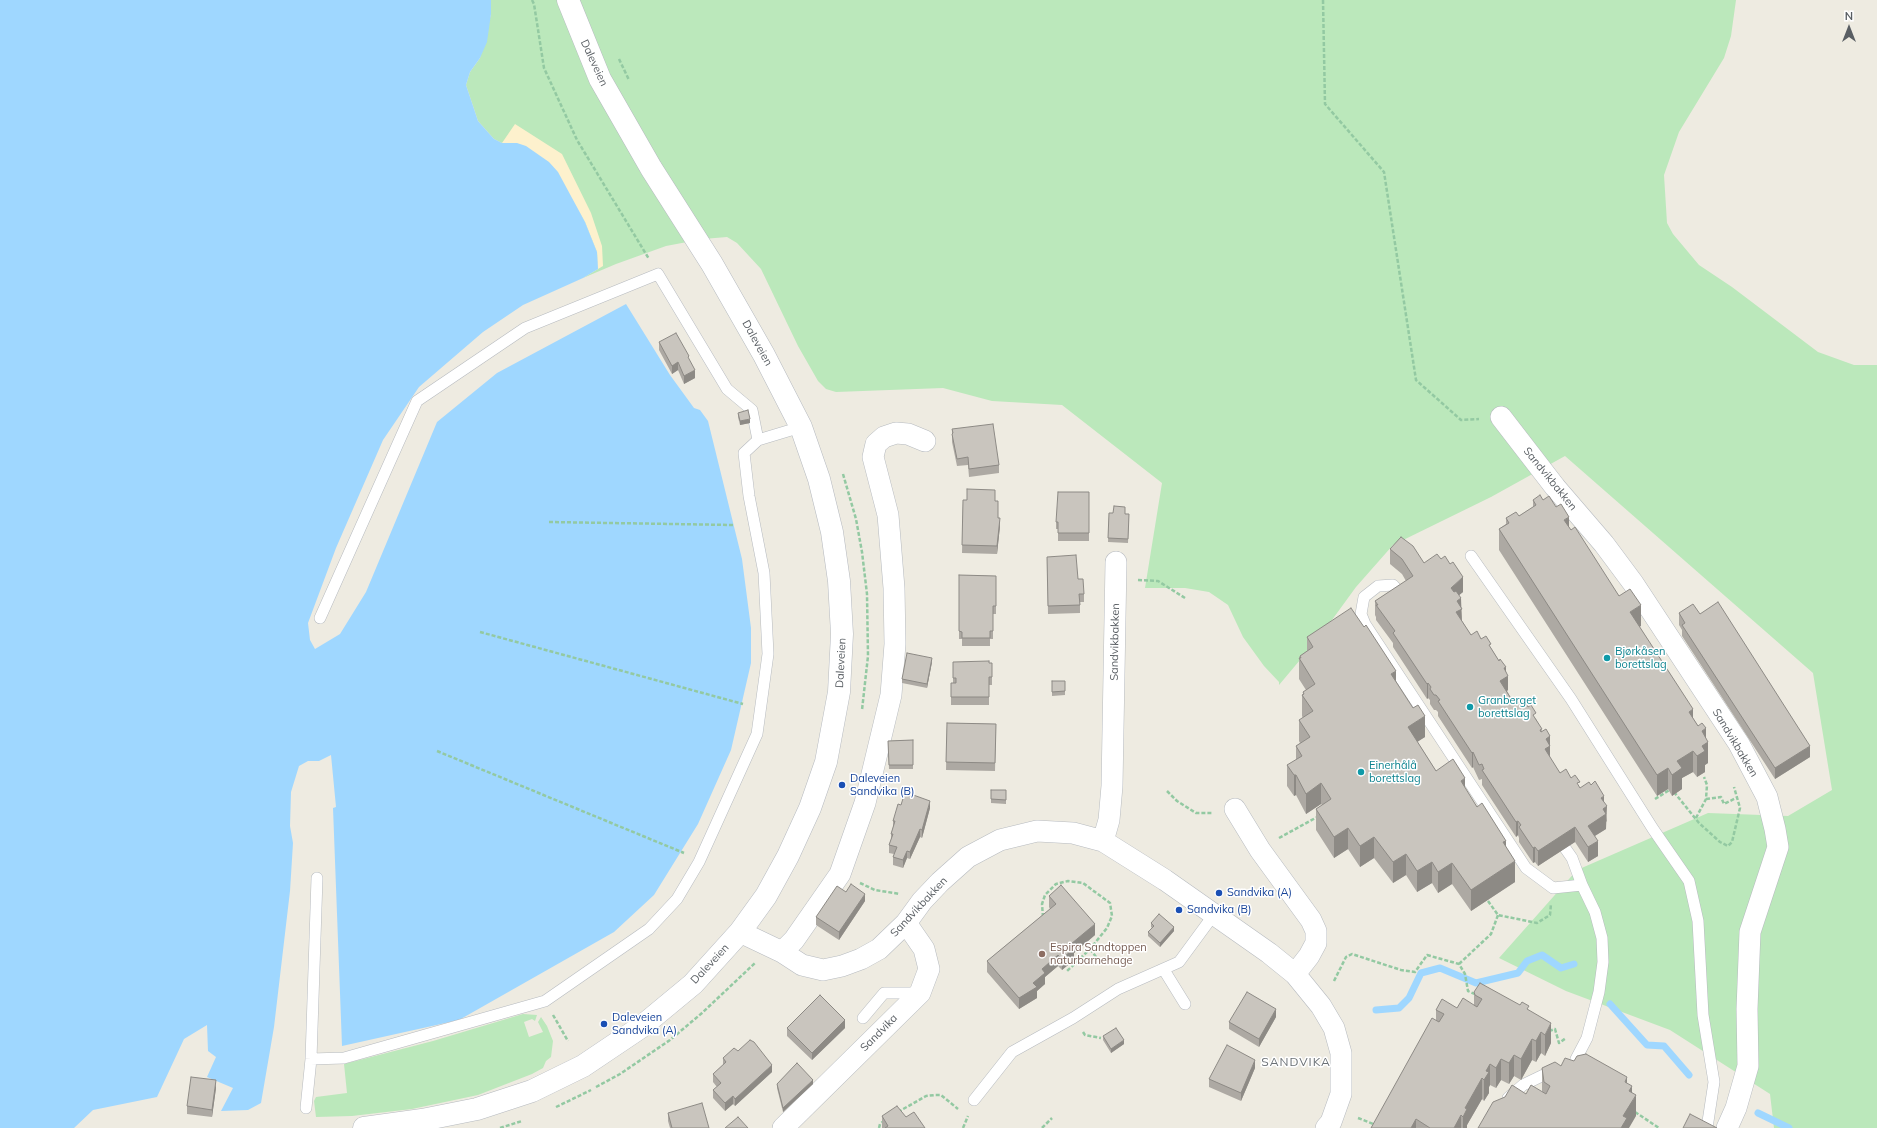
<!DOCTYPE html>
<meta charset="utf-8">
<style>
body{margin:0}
#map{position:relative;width:1877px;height:1128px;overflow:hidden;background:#eeebe1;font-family:Mulish,sans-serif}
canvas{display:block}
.north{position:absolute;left:1829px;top:8px;width:40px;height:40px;-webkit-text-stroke:3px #fff;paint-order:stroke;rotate:0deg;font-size:11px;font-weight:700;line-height:16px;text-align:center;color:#595e63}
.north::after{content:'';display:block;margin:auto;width:14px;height:18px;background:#595e63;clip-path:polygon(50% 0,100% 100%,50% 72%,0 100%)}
</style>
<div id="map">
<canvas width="1877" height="1128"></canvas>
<div class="north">N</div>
</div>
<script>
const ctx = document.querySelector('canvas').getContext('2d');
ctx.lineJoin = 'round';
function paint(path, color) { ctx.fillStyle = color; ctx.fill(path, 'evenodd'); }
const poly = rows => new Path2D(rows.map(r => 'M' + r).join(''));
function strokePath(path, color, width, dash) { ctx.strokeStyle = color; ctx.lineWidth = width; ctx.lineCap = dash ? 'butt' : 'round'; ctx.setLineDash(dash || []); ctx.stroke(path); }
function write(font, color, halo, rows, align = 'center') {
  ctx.font = font + ' Mulish,sans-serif'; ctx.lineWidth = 3; ctx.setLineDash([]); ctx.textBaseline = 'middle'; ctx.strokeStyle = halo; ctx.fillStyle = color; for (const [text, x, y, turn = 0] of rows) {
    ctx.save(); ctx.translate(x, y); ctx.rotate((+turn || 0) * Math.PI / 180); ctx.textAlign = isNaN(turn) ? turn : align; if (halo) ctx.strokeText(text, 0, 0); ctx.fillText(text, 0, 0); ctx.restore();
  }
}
paint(poly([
 [491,0,1736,0,1731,36,1724,58,1679,132,1664,175,1667,223,1673,234,1699,265,1732,287,1818,352,1854,365,1877,365,1877,1128,1774,1128,1770,1094,1670,1030,1566,991,1499,958,1577,870,1708,813,1788,816,1832,790,1813,673,1565,456,1491,497,1393,545,1356,587,1321,635,1279,685,1279,682,1264,666,1243,637,1228,605,1209,592,1185,588,1145,588,1162,483,1062,405,992,401,943,388,836,392,826,389,818,381,798,346,761,269,737,243,727,237,703,239,666,246,616,264,583,278,598,269,597,252,585,222,558,172,517,143,502,143,494,139,478,121,466,85,470,72,480,58,491,14],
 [523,1014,537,1015,535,1021,532,1019,524,1022,529,1037,543,1032,538,1022,541,1017,547,1026,553,1041,551,1057,546,1061,543,1068,532,1074,478,1095,412,1109,352,1116,316,1117,314,1101,316,1097,347,1093,344,1064,433,1041]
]), '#bbe8bb');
paint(poly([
 [515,124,562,154,591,213,602,246,603,266,598,269,597,252,585,222,557,172,502,143]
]), '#fdf1cd');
paint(poly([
 [0,0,491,0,491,14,487,42,480,58,470,72,466,85,478,121,494,139,502,143,517,143,526,146,549,162,558,172,585,222,597,252,598,269,583,278,523,305,483,332,419,387,383,440,336,548,308,623,310,640,315,649,340,634,366,592,437,422,497,373,626,304,670,375,694,408,700,410,708,421,742,559,751,628,751,663,731,750,698,824,654,895,614,932,459,1020,342,1046,333,808,336,807,331,755,319,761,308,761,299,766,291,792,290,826,293,843,290,891,274,1027,261,1103,248,1110,221,1111,233,1088,207,1077,216,1057,208,1051,207,1025,184,1039,157,1097,93,1110,74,1128,0,1128]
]), '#9fd7ff');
strokePath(poly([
 [1610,1004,1647,1045,1664,1046,1689,1075],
 [1376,1010,1399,1008,1409,998,1421,973,1440,968,1476,983,1518,973,1527,961,1542,955,1561,968,1574,964],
 [1758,1113,1789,1128]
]), '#9fd7ff', 7);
const service = poly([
 [1471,556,1571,699,1653,829,1689,881,1698,921,1703,1015,1714,1082,1707,1128],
 [1404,597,1393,585,1378,586,1364,597,1361,614,1365,624,1526,868,1553,888,1582,885,1572,858,1565,848],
 [320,618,417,401,525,328,658,274,727,389,752,410,758,440],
 [1164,970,1185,1004],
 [863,1018,884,993,919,993],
 [311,1059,344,1058,545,1001,649,929,677,899,699,862,757,734,768,654,764,573,749,496,744,453,758,440,801,427],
 [1573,1070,1576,1059,1587,1038,1599,992,1603,962,1602,938,1595,912,1582,885],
 [1508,1098,1523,1085,1554,1070],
 [974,1100,1012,1052,1073,1018,1118,989,1179,962,1215,913],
 [306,1108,311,1059,317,878]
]);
const minor = poly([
 [1501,417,1555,487,1604,544,1633,583,1739,744,1767,797,1775,829,1778,847,1750,932,1747,1009,1748,1066,1736,1108,1727,1128],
 [1235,809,1260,850,1311,920,1316,931,1316,943,1309,956,1295,974],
 [1103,841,1109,820,1112,786,1116,562],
 [740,932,782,952,802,965,823,970,842,966,861,959,879,949,906,923,922,901,940,882,968,857,1000,840,1037,831,1073,833,1103,841,1165,880,1269,953,1295,974,1321,1006,1334,1028,1341,1053,1341,1094,1331,1122,1326,1128],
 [782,952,794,940,840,874,865,803,891,695,895,644,894,588,888,515,873,457,876,444,884,437,896,433,908,434,925,441],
 [783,1128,920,993,929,969,924,949,906,923]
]);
const secondary = poly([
 [364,1128,422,1120,477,1109,532,1091,583,1066,641,1027,693,984,740,932,766,896,788,856,810,808,826,762,839,692,842,634,839,581,832,532,819,479,801,427,764,355,712,264,651,168,600,79,568,0]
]);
strokePath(service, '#b6babf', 12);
strokePath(minor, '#b6babf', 22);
strokePath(secondary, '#b5b9bf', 23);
strokePath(poly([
 [532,0,534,4,544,68,577,140,649,259],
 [1323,0,1325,104,1384,172,1416,380,1461,420,1479,419],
 [619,59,629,80],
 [843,474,856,519,862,552,867,594,868,656,862,710],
 [549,522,734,525],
 [1138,580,1158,581,1185,598],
 [480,632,743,704],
 [437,751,684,853],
 [1167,791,1177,801,1196,813,1213,813],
 [1674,792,1699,823,1720,842,1728,846,1732,842,1740,808,1734,787],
 [1655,799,1671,789],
 [1706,799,1721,797,1724,804,1736,798],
 [1696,818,1706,799,1707,785,1704,777],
 [1279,838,1319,816],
 [860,883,875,890,900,894],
 [1488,901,1498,915,1537,923,1550,915,1551,904],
 [1043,917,1042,904,1045,895,1056,884,1068,881,1083,883,1110,903,1112,916,1107,928,1090,949,1066,972],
 [1090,949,1100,962],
 [1459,964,1491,934,1498,915],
 [1334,981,1346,957,1352,954,1401,970,1415,972,1427,955,1459,964,1465,974,1468,991,1477,995],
 [553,1015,568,1041],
 [1549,1031,1555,1029,1559,1043,1566,1038],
 [1083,1032,1085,1035,1101,1038],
 [596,1087,620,1074,670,1040,702,1013,755,963],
 [556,1107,591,1090],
 [898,1112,926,1096,935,1095,941,1095,958,1109],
 [1635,1112,1659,1128],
 [1358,1118,1376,1125],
 [500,1128,522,1121],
 [879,1128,880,1124,884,1121],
 [963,1128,968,1116],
 [1042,1128,1052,1118]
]), '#93c9a2', 2.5, [4, 2]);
strokePath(service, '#fff', 11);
strokePath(minor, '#fff', 21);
strokePath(secondary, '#fff', 22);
paint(poly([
 [659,342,695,378,684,384,678,370,672,374,659,350],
 [738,413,750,423,740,425,738,417],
 [952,429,999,465,999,473,969,477,968,465,957,466,952,442],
 [1089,492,1089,541,1058,541,1058,529,1056,529,1056,522],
 [963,500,995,501,1000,526,997,554,962,553],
 [1533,500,1543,500,1569,527,1641,626,1639,626,1693,718,1706,738,1708,763,1705,765,1705,772,1697,777,1693,772,1682,778,1682,789,1672,796,1668,789,1657,796,1499,550,1499,529,1506,524,1506,518,1519,516,1533,507],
 [1109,513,1129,514,1128,543,1108,542],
 [1390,549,1424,563,1463,592,1459,595,1461,608,1462,621,1471,635,1481,639,1491,648,1506,672,1508,690,1507,691,1515,705,1536,719,1542,731,1550,736,1550,758,1560,773,1571,778,1580,788,1604,803,1607,821,1606,822,1606,829,1595,836,1598,856,1588,862,1575,842,1538,866,1535,862,1533,863,1519,842,1519,838,1518,835,1516,837,1482,785,1482,779,1479,780,1473,767,1472,768,1438,716,1438,712,1436,710,1434,710,1430,704,1430,700,1428,698,1427,699,1393,647,1393,643,1376,620,1376,617,1375,615,1375,601,1406,581,1402,574,1390,564],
 [1047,557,1078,579,1084,594,1084,602,1080,602,1080,613,1048,614],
 [959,575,996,576,996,614,993,614,993,639,990,639,990,646,962,646,962,639,959,639],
 [1679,613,1700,614,1810,757,1775,779,1682,636,1682,630,1679,625],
 [1307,637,1396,682,1425,737,1417,741,1436,771,1465,789,1477,807,1506,847,1515,882,1471,911,1452,884,1438,893,1432,883,1417,892,1406,875,1393,883,1374,858,1360,867,1348,849,1334,858,1316,830,1316,809,1322,805,1321,804,1306,814,1296,795,1294,796,1287,786,1287,765,1296,760,1296,746,1300,743,1299,741,1299,720,1303,718,1302,716,1302,695,1303,694,1303,692,1306,690,1299,679,1299,658,1300,656,1307,651],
 [932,662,927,688,902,683,902,679],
 [953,662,992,663,992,685,989,685,989,705,951,705,951,683,953,683],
 [1052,681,1065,681,1065,695,1052,696],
 [947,723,996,724,995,771,946,770],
 [913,740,913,769,889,769,888,741],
 [1006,790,1006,804,991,803,991,799],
 [901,805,930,808,922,838,920,837,910,859,907,858,903,868,893,865,893,857,894,854,889,853,889,845,891,839,891,834,893,827,893,821],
 [846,892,865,901,839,940,816,925,816,917],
 [1049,896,1095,935,1074,953,1074,960,1062,970,1058,966,1045,977,1045,984,1037,991,1037,998,1019,1009,987,972,987,961,1050,909,1049,907],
 [1151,923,1174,931,1160,947,1148,936,1148,932,1152,928,1151,927],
 [1474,992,1529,1010,1551,1043,1545,1056,1541,1053,1536,1062,1532,1060,1521,1080,1514,1076,1509,1084,1501,1080,1496,1088,1490,1085,1489,1087,1489,1093,1484,1101,1482,1099,1467,1125,1467,1128,1371,1128,1436,1020,1436,1010,1457,1008,1474,1005],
 [1276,1017,1259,1047,1229,1029,1229,1022],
 [787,1028,845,1028,812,1060,787,1036],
 [1103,1036,1124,1044,1111,1053,1103,1040],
 [738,1051,772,1072,735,1106,733,1104,725,1111,713,1098,713,1090,717,1087,713,1082,713,1074,723,1065,723,1058],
 [1561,1066,1627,1084,1632,1092,1636,1116,1526,1094,1542,1092,1542,1068],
 [1255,1068,1241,1101,1209,1087,1209,1079],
 [777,1084,813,1084,783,1112,777,1088],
 [216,1088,212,1117,187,1114,187,1106],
 [668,1113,709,1128,670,1128,668,1121],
 [882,1116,906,1117,925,1128,882,1128]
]), '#ada9a3');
paint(poly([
 [678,362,678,370,672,374,672,366],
 [695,370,695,378,684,384,684,376],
 [750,419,750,423,740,425,740,421],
 [1569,517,1569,538,1564,520],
 [1000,518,1000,526,997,554,997,546],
 [1463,577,1463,592,1451,602,1451,588],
 [1461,598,1462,624,1456,627,1457,601],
 [1641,605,1641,626,1630,633,1630,612],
 [932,658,932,662,927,688,927,684],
 [1506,667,1506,677,1508,676,1508,690,1500,696,1500,681,1504,668],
 [1396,671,1396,692,1391,674],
 [1428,683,1428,698,1427,699,1427,684],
 [1693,709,1693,730,1689,712],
 [1425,716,1425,737,1408,748,1408,727],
 [1706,728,1706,743,1708,742,1708,763,1705,765,1705,772,1697,777,1697,756,1702,731],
 [1550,736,1550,761,1545,749,1546,739],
 [1810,746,1810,757,1775,779,1775,768],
 [1693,751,1693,772,1682,778,1682,789,1672,796,1672,775,1677,761],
 [1473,752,1473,767,1472,768,1472,753],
 [1668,768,1668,789,1657,796,1657,775],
 [1294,775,1296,775,1296,795,1294,796],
 [1465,778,1465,799,1461,781],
 [1321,783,1321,804,1306,814,1306,794],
 [1604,796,1604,808,1607,806,1606,829,1588,840,1588,826,1601,798],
 [930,801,930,808,922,838,922,830],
 [1518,821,1518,835,1516,837,1516,822],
 [1575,827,1575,842,1538,866,1538,851],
 [1348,828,1348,849,1334,858,1334,837],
 [920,829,920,837,910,859,910,852],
 [1374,837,1374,858,1360,867,1360,846],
 [1506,841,1506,862,1503,842],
 [1598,841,1598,856,1588,862,1588,847],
 [1535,847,1535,862,1533,863,1533,848],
 [907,851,907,858,903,868,903,860],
 [1406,854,1406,875,1393,883,1393,862],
 [1515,861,1515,882,1471,911,1471,890],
 [1432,862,1432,883,1417,892,1417,871],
 [1452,863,1452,884,1438,893,1438,872],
 [865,894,865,901,839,940,839,932],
 [1095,924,1095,935,1074,953,1074,960,1062,970,1062,959,1071,944],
 [1174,927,1174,931,1160,947,1160,943],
 [1058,955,1058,966,1045,977,1045,984,1037,991,1037,998,1019,1009,1019,998,1033,983,1042,969],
 [1276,1009,1276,1017,1259,1047,1259,1039],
 [845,1020,845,1028,812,1060,812,1053],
 [1551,1023,1551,1043,1545,1056,1545,1035],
 [1541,1032,1541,1053,1536,1062,1536,1041],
 [1532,1039,1532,1060,1521,1080,1521,1059],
 [1124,1040,1124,1044,1111,1053,1111,1049],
 [1514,1055,1514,1076,1509,1084,1509,1063],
 [1501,1059,1501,1080,1496,1088,1496,1068],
 [1255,1060,1255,1068,1241,1101,1241,1093],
 [1490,1064,1490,1085,1489,1087,1489,1093,1484,1101,1484,1080,1486,1071],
 [772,1065,772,1072,735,1106,735,1099],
 [1627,1077,1627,1098,1625,1082],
 [1482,1078,1482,1099,1467,1125,1467,1128,1463,1128,1463,1117,1465,1108],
 [216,1080,216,1088,212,1117,212,1110],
 [813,1080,813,1084,783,1112,783,1108],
 [1632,1086,1632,1102,1636,1095,1636,1116,1629,1128,1621,1128,1623,1116,1629,1091],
 [733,1096,733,1104,725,1111,725,1103],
 [1461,1115,1461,1128,1454,1128],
 [1416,1119,1416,1128,1411,1128]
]), '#8d8a85');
const building = poly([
 [676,333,689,356,688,357,695,370,684,376,678,362,672,366,659,342,676,333],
 [748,410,750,419,740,421,738,413,748,410],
 [993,424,999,465,969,469,968,457,957,459,952,434,953,433,952,429,993,424],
 [967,489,995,490,995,501,998,501,998,518,1000,518,997,546,962,545,963,500,967,500,967,489],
 [1058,492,1089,492,1089,533,1058,533,1058,522,1056,522,1058,492],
 [1540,495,1543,500,1549,496,1556,507,1561,504,1569,517,1564,520,1571,530,1575,527,1619,596,1630,589,1641,605,1630,612,1693,709,1689,712,1698,726,1702,723,1706,728,1702,731,1708,742,1702,746,1705,751,1697,756,1693,751,1677,761,1682,768,1672,775,1668,768,1657,775,1499,529,1509,523,1506,518,1516,512,1519,516,1536,505,1533,500,1540,495],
 [1114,506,1125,507,1125,514,1129,514,1128,539,1108,538,1109,513,1113,513,1114,506],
 [1401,537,1413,546,1424,563,1437,554,1441,559,1445,556,1450,564,1453,562,1463,577,1451,588,1454,592,1456,591,1461,598,1457,601,1462,609,1456,612,1471,635,1477,631,1481,639,1486,636,1491,644,1489,645,1499,661,1500,659,1506,667,1504,668,1508,676,1500,681,1515,705,1523,699,1528,707,1531,705,1536,713,1533,715,1542,729,1540,730,1541,732,1546,729,1550,736,1546,739,1550,746,1545,749,1560,773,1566,769,1571,778,1575,775,1580,782,1577,783,1580,788,1589,782,1591,785,1595,781,1604,796,1601,798,1607,806,1603,809,1606,814,1588,826,1598,841,1588,847,1575,827,1538,851,1535,847,1533,848,1519,827,1521,825,1518,821,1516,822,1482,770,1484,769,1482,764,1479,765,1473,752,1472,753,1438,701,1440,700,1436,695,1434,695,1430,689,1431,687,1428,683,1427,684,1393,633,1395,631,1376,605,1378,605,1375,601,1413,576,1402,559,1390,549,1401,537],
 [1076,555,1078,579,1083,579,1084,594,1079,594,1080,605,1048,606,1047,557,1076,555],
 [959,575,996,576,996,606,993,606,993,631,990,631,990,638,962,638,962,632,959,631,959,575],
 [1718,602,1810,746,1775,768,1682,625,1685,623,1679,613,1693,604,1700,614,1718,602],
 [1351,608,1364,627,1366,625,1396,671,1391,674,1413,708,1418,705,1425,716,1408,727,1436,771,1453,759,1465,778,1461,781,1477,807,1482,803,1506,841,1503,842,1515,861,1471,890,1452,863,1438,872,1432,862,1417,871,1406,854,1393,862,1374,837,1360,846,1348,828,1334,837,1316,809,1331,799,1321,783,1306,794,1296,775,1294,775,1287,765,1302,756,1296,746,1310,737,1299,720,1313,711,1302,695,1304,694,1303,692,1315,684,1299,658,1301,658,1300,656,1313,647,1307,637,1351,608],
 [907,653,932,658,927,684,902,679,907,653],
 [989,661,989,663,992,663,992,677,989,677,989,697,951,697,951,683,956,683,956,678,953,678,953,662,989,661],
 [1052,681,1065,681,1065,691,1052,692,1052,681],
 [947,723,996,724,995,763,946,762,947,723],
 [913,740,913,765,889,765,888,741,913,740],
 [991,790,1006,790,1006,800,991,799,991,790],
 [905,792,930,801,922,830,920,829,910,852,907,851,903,860,893,857,897,847,889,845,893,834,891,834,895,821,893,821,898,804,901,805,905,792],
 [851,884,865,894,839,932,816,917,837,886,846,892,851,884],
 [1061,885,1095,924,1071,944,1074,948,1062,959,1058,955,1042,969,1045,973,1033,983,1037,987,1019,998,987,961,1056,904,1049,896,1061,885],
 [1159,914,1174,927,1160,943,1148,932,1154,926,1151,923,1159,914],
 [1480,983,1520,1005,1522,1002,1529,1006,1527,1009,1551,1023,1545,1035,1541,1032,1536,1041,1532,1039,1521,1059,1514,1055,1509,1063,1501,1059,1496,1068,1490,1064,1486,1071,1489,1072,1484,1080,1482,1078,1465,1108,1467,1109,1463,1117,1461,1115,1454,1128,1430,1128,1416,1119,1411,1128,1371,1128,1432,1018,1439,1022,1444,1014,1436,1010,1442,999,1457,1008,1463,998,1477,1007,1482,999,1475,995,1474,992,1480,983],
 [1247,992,1276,1009,1259,1039,1229,1022,1247,992],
 [820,995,845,1020,812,1053,787,1028,820,995],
 [1116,1028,1124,1040,1111,1049,1103,1036,1116,1028],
 [750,1040,754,1042,772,1065,735,1099,733,1096,725,1103,713,1090,721,1083,713,1074,726,1062,723,1058,734,1048,738,1051,750,1040],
 [1227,1045,1255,1060,1241,1093,1209,1079,1227,1045],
 [1586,1054,1627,1077,1625,1082,1632,1086,1629,1091,1636,1095,1623,1116,1627,1118,1621,1128,1478,1128,1493,1102,1505,1097,1512,1085,1526,1094,1531,1085,1546,1094,1550,1086,1544,1082,1542,1068,1555,1062,1561,1066,1565,1058,1574,1061,1577,1056,1586,1054],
 [797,1063,813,1080,783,1108,777,1084,797,1063],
 [191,1077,216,1080,212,1110,187,1106,191,1077],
 [702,1103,709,1128,672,1128,668,1113,702,1103],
 [897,1106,906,1117,914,1112,925,1128,885,1128,888,1126,882,1116,897,1106],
 [1690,1114,1717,1128,1683,1128,1690,1114],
 [738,1117,748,1128,725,1128,738,1117]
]);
paint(building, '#c9c5be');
strokePath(building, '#8d8a85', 1);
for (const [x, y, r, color] of [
 [1607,658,4,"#0f9aa8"],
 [1470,707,4,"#0f9aa8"],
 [1361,772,4,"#0f9aa8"],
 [842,785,4,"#1a4fb4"],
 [1219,893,4,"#1a4fb4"],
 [1179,910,4,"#1a4fb4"],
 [1042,954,4,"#8d6e63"],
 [604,1024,4,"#1a4fb4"]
]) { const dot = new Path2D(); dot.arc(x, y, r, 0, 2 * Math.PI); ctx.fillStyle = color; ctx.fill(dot); strokePath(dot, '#fff', 1.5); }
write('11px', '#595e63', '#fff', [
 ["Daleveien",594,63,65],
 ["Daleveien",757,343,61],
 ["Sandvikbakken",1550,479,51],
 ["Sandvikbakken",1115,642,-89],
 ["Daleveien",841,663,-87],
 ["Sandvikbakken",1735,743,59],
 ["Sandvikbakken",919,907,-47],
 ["Daleveien",710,964,-47],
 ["Sandvika",879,1033,-45]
]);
write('11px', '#0d838f', '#fff', [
 ["Bjørkåsen",1615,652],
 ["borettslag",1615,665],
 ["Granberget",1478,701],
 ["borettslag",1478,714],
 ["Einerhålå",1369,766],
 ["borettslag",1369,779]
], 'left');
write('11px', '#164399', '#fff', [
 ["Daleveien",850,779],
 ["Sandvika (B)",850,792],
 ["Sandvika (A)",1227,893],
 ["Sandvika (B)",1187,910],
 ["Daleveien",612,1018],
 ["Sandvika (A)",612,1031]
], 'left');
write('11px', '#785e54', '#fff', [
 ["Espira Sandtoppen",1050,948],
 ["naturbarnehage",1050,961]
], 'left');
ctx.letterSpacing = '1px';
write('12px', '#6a7075', '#fff', [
 ["SANDVIKA",1296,1062]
]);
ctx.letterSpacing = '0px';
</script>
